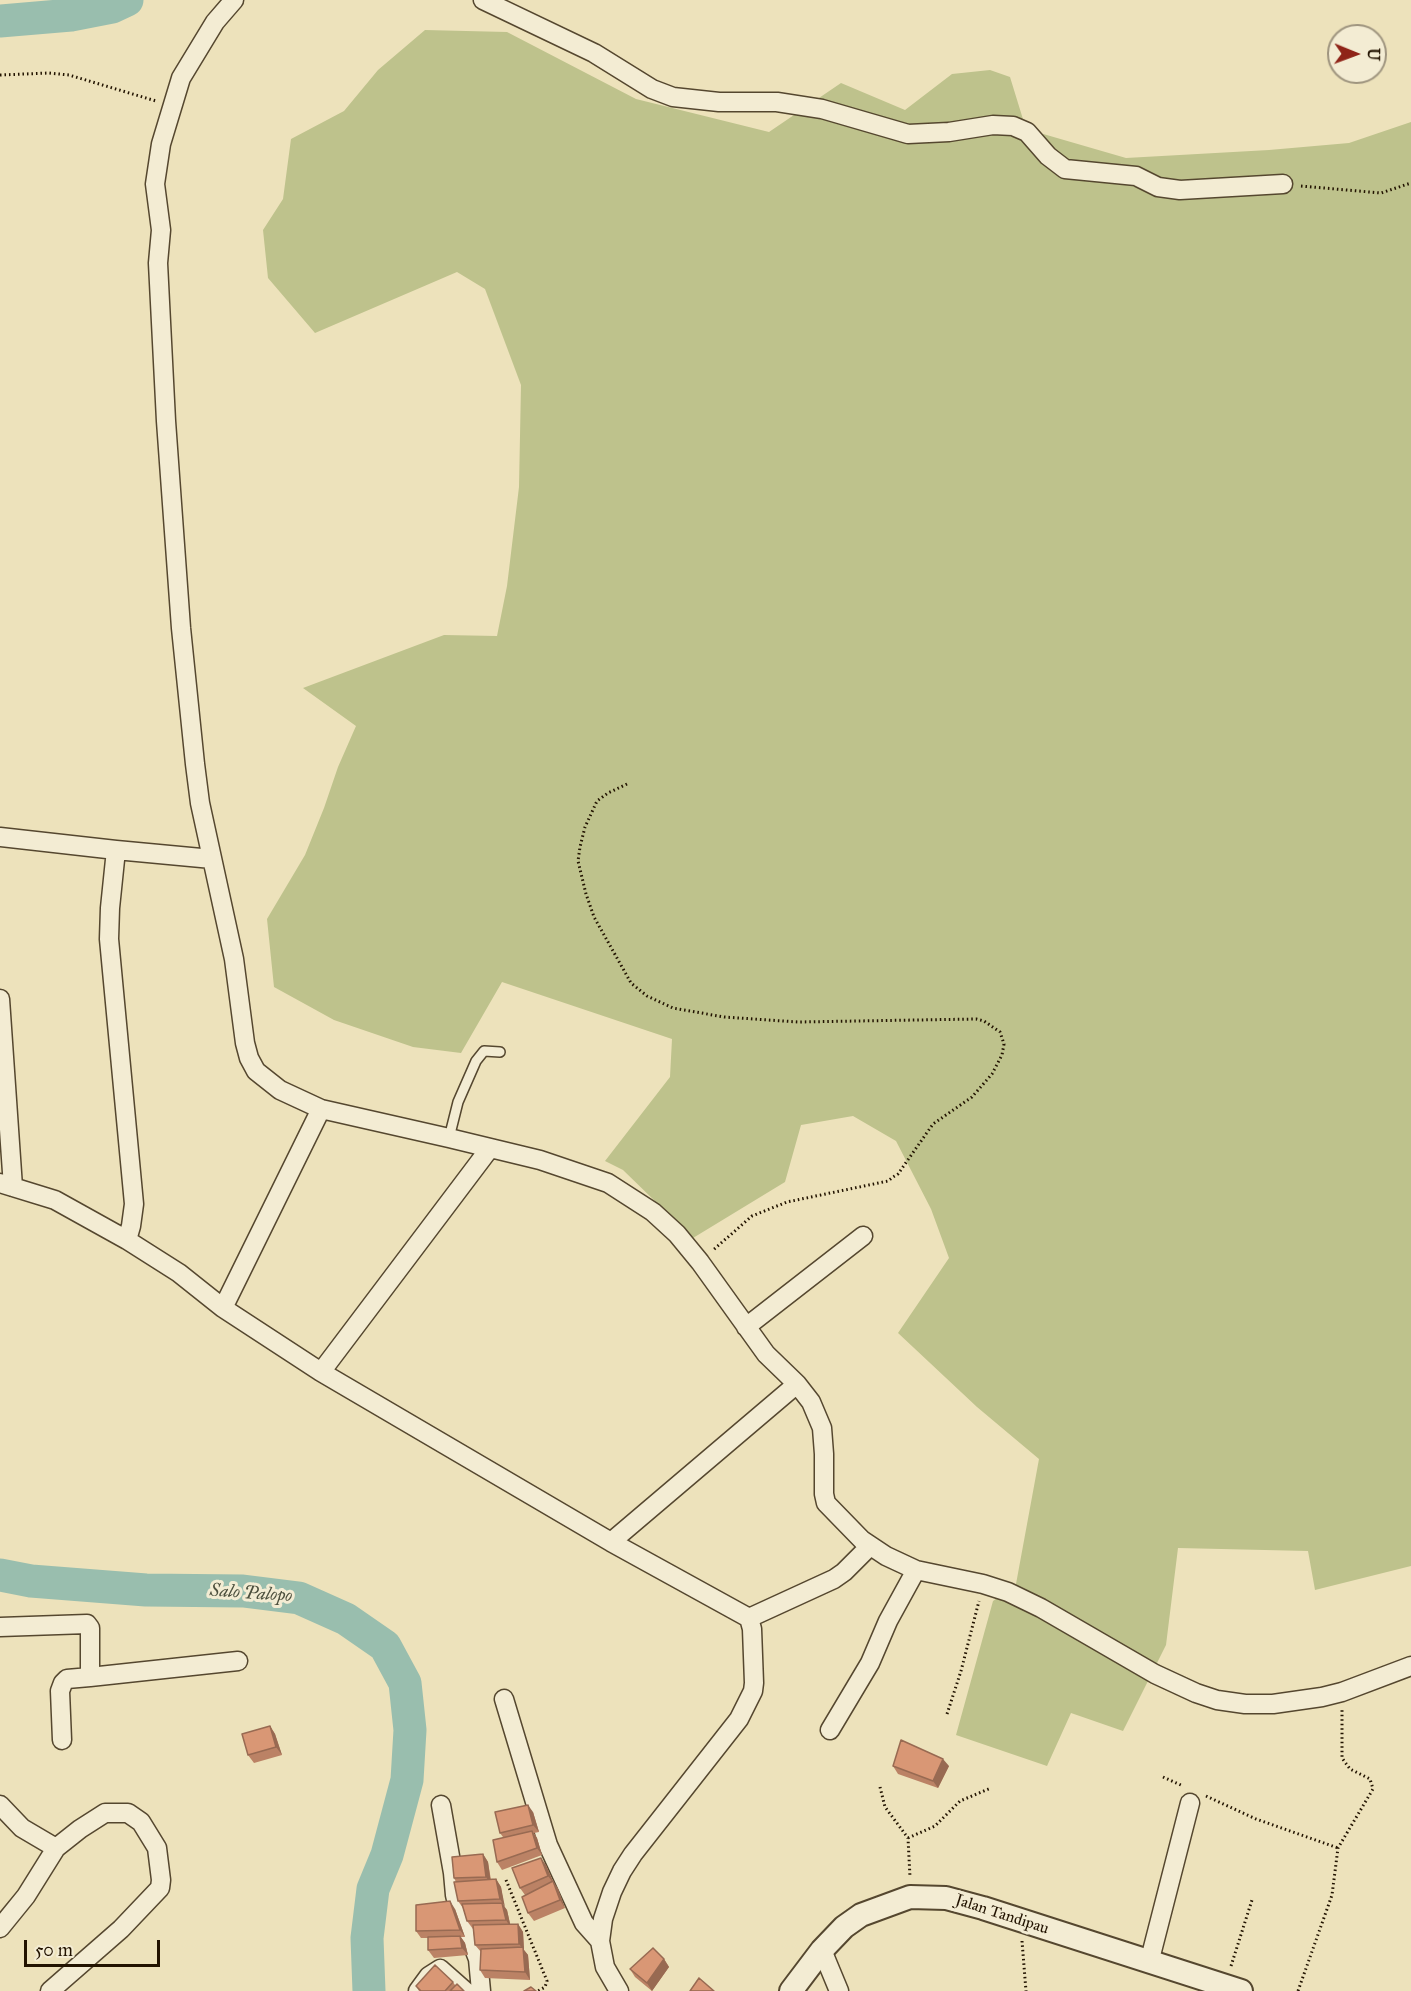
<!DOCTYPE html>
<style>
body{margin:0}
#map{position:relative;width:1411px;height:1991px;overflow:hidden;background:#ede2bb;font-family:"IM FELL Great Primer",serif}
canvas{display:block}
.north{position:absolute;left:1327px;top:24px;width:60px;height:60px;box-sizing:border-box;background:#f3ecd3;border:2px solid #9f957f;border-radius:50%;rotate:91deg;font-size:16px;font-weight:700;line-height:24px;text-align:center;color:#221300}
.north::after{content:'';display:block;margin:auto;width:21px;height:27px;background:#8f2418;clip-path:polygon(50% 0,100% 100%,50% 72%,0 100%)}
.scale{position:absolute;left:24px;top:1940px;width:136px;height:27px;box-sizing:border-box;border:3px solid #221300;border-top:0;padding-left:8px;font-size:18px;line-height:21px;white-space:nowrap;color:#221300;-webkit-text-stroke:4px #f3ecd3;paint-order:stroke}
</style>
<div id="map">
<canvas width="1411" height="1991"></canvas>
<div class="north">U</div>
<div class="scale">50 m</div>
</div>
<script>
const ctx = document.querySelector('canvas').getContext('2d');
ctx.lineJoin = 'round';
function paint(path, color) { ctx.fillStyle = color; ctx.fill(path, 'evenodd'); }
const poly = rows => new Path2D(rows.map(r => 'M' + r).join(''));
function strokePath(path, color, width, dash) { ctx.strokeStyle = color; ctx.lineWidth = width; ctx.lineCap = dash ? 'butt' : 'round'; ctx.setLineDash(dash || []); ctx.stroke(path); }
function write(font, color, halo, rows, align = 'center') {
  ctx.font = font + ' "IM FELL Great Primer",serif'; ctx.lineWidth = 6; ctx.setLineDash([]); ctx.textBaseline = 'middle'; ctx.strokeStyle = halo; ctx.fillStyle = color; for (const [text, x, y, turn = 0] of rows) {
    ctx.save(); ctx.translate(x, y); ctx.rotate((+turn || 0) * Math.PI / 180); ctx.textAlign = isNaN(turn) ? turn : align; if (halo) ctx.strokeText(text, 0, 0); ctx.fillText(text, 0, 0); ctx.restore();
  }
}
paint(poly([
 [425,30,507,32,636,99,769,132,841,83,905,110,952,74,990,70,1010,77,1026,129,1126,158,1269,150,1349,143,1411,122,1411,1566,1315,1590,1308,1551,1178,1548,1166,1645,1123,1731,1071,1713,1047,1766,956,1735,993,1601,1016,1584,1039,1459,977,1407,898,1333,949,1258,931,1209,896,1141,853,1116,801,1125,785,1182,693,1238,623,1170,605,1161,670,1077,672,1039,502,982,461,1053,413,1047,334,1020,274,987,267,919,305,855,324,808,338,767,356,726,303,688,444,635,497,636,507,586,519,487,521,385,485,289,457,272,315,333,268,278,263,230,283,199,291,139,344,111,378,70]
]), '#bec28c');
strokePath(poly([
 [0,21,71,15,112,7,127,0],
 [0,1575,31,1581,146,1590,243,1591,299,1598,346,1619,385,1646,405,1683,410,1730,407,1780,387,1855,373,1889,367,1938,369,1991]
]), '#99beae', 33);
const service = poly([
 [449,1138,458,1102,476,1061,484,1051,500,1052]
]);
const minor = poly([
 [234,0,215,22,181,78,161,144,155,184,161,230,158,263,166,421,181,628,195,764,200,803,234,959,245,1043,249,1058,256,1071,280,1090,321,1109,449,1138,540,1160,608,1183,653,1212,677,1234,700,1262,766,1354,797,1384,811,1402,822,1428,824,1454,824,1494,826,1503,862,1540,886,1556,916,1570,983,1584,1008,1592,1041,1608,1155,1674,1196,1693,1217,1700,1245,1704,1273,1704,1322,1697,1342,1692,1411,1666],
 [483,0,594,53,652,89,673,97,719,102,777,102,822,109,908,134,949,132,993,125,1013,126,1027,132,1048,156,1065,169,1136,176,1158,187,1180,190,1283,184],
 [0,837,116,850,212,859],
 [116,850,110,908,109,939,134,1204,131,1226,127,1240],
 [0,999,13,1187],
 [0,1183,55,1200,127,1240,179,1273,223,1308,321,1372,611,1542,749,1618,752,1629,754,1683,753,1691,739,1719,633,1854,622,1871,612,1892,603,1919,600,1941,605,1967,619,1991],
 [223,1308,321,1109],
 [746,1327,863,1236],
 [321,1372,490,1148],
 [611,1542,797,1384],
 [749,1618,834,1579,844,1572,870,1546],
 [0,1627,87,1624,90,1628,90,1677,238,1661],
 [504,1699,548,1845,584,1923,600,1941],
 [830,1730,870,1663,888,1621,916,1570],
 [62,1740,60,1691,63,1683,67,1679,90,1677],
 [0,1805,22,1828,56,1848],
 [441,1805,453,1873,455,1895,458,1908,478,1959,481,1991],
 [0,1928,26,1896,56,1848,80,1829,105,1813,128,1813,141,1822,157,1848,161,1880,160,1888,121,1929,50,1991],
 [822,1950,839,1991],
 [1149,1963,1190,1803],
 [418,1991,429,1976,440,1969,465,1991]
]);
const tertiary = poly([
 [791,1991,822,1950,844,1927,861,1915,910,1897,946,1898,983,1908,1241,1991]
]);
strokePath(service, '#55472f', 12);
strokePath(minor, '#55472f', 21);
strokePath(tertiary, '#55472f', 26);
strokePath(poly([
 [0,75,49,73,69,75,156,101],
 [1301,186,1381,193,1411,183],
 [627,784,608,793,597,801,585,827,580,847,578,861,586,894,594,917,631,983,647,996,673,1008,724,1017,798,1022,976,1019,984,1021,1000,1032,1004,1044,1002,1055,992,1074,972,1097,933,1124,898,1174,893,1177,888,1181,787,1202,752,1216,712,1251],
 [947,1714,961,1671,979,1601],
 [1163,1777,1183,1786],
 [880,1787,885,1807,908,1838,910,1877],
 [1206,1796,1256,1819,1338,1848],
 [908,1838,935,1826,960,1801,991,1788],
 [506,1880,547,1981,545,1987,538,1991],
 [1022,1941,1026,1991],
 [1231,1966,1252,1900],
 [1298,1991,1332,1895,1338,1848,1373,1789,1370,1779,1350,1769,1342,1758,1342,1709]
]), '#221300', 3, [1.5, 3]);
strokePath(service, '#f3ecd3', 9);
strokePath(minor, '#f3ecd3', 18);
strokePath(tertiary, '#f3ecd3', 22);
paint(poly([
 [270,1726,275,1734,282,1755,254,1763,248,1755],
 [893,1766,949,1766,938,1788,898,1774],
 [533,1812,539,1832,534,1833,537,1838,542,1855,502,1870,497,1862,503,1837,500,1833],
 [483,1854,488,1862,491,1880,496,1879,501,1887,504,1907,507,1910,510,1924,518,1924,523,1932,524,1950,528,1955,530,1980,485,1978,480,1970,481,1952,475,1945,473,1929,467,1921,463,1908,458,1901,456,1882,454,1878],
 [546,1865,553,1881,558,1889,565,1908,534,1921,528,1913,525,1895,520,1888],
 [455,1909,465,1937,461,1937,465,1943,468,1955,434,1958,428,1950,428,1938,421,1938,416,1931],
 [664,1959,669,1967,652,1991,635,1977,630,1969],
 [453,1982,455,1985,464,1991,419,1991,416,1986]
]), '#bb8265');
paint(poly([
 [270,1726,275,1734,282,1755,276,1747],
 [943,1759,949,1766,938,1788,933,1781],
 [528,1805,533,1812,539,1832,533,1825],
 [532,1831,537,1838,542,1855,537,1848],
 [483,1854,488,1862,491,1884,486,1877],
 [541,1858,546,1865,554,1884,548,1876],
 [496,1879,501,1887,505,1907,500,1899],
 [553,1881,558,1889,565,1908,560,1900],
 [450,1901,455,1909,465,1937,460,1930],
 [502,1903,507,1910,511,1928,506,1920],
 [518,1924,523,1932,524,1950,528,1955,530,1980,525,1972,523,1949,519,1944],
 [460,1936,465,1943,468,1955,462,1948],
 [664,1959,669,1967,652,1991,647,1983]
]), '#986a52');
const building = poly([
 [270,1726,276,1747,248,1755,242,1734,270,1726],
 [901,1740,943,1759,933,1781,893,1766,901,1740],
 [528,1805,533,1825,500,1833,495,1812,528,1805],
 [532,1831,537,1848,497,1862,493,1840,532,1831],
 [483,1854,486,1877,454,1878,452,1857,483,1854],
 [541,1858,548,1876,520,1888,512,1868,541,1858],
 [496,1879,500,1899,458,1901,454,1882,496,1879],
 [553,1881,560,1900,528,1913,522,1897,553,1881],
 [450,1901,460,1930,416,1931,416,1905,450,1901],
 [502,1903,506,1920,467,1921,462,1904,502,1903],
 [518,1924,519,1944,475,1945,473,1925,518,1924],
 [460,1936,462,1948,428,1950,428,1937,460,1936],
 [523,1947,525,1972,480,1970,481,1949,523,1947],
 [653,1948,664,1959,647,1983,630,1969,653,1948],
 [435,1965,453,1982,445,1991,421,1991,416,1986,435,1965],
 [699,1978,714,1991,690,1991,699,1978],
 [457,1984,464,1991,450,1991,457,1984],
 [531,1987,536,1991,524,1991,531,1987]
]);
paint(building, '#d99775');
strokePath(building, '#986a52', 1.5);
write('16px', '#221300', '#f3ecd3', [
 ["Jalan Tandipau",1002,1915,18]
]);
write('italic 18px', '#4c4f3d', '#f3ecd3', [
 ["Salo Palopo",251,1594,4]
]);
</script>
